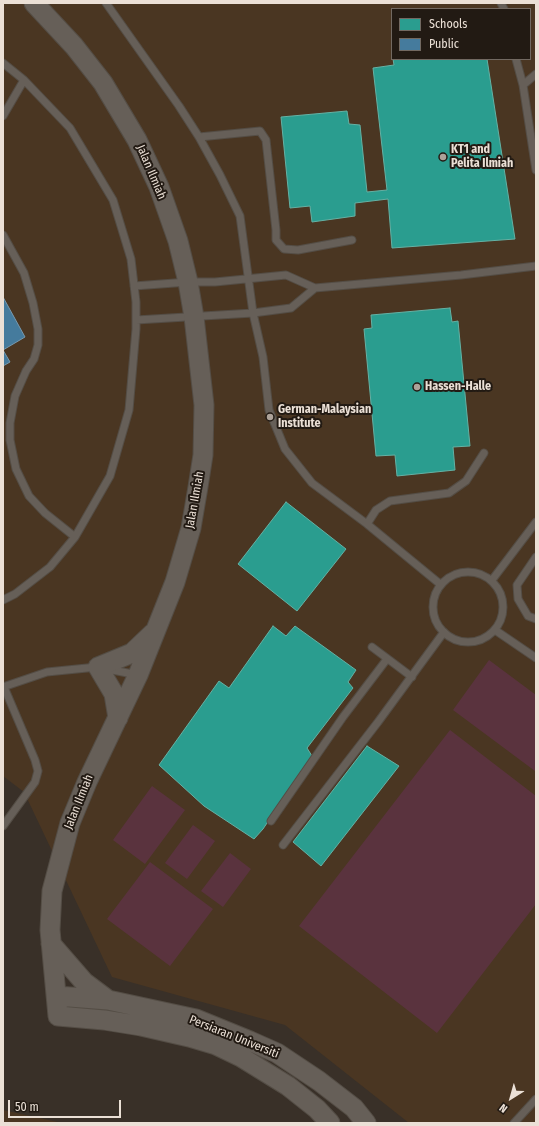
<!DOCTYPE html>
<style>
body{margin:0}
#map{position:relative;width:539px;height:1126px;overflow:hidden;background:#393028;font-family:"Fira Sans Condensed",sans-serif}
canvas{display:block}
.frame{position:absolute;inset:0;border:4px solid #ebe0d6;pointer-events:none}
.legend{position:absolute;left:391px;top:8px;width:140px;height:52px;box-sizing:border-box;background:#221a13;border:1px solid #726961;margin:0;padding:5px 7px;list-style:none;font-size:12px;color:#ebe0d6}
.legend li{display:flex;align-items:center;gap:8px;height:20px}
.legend b{width:20px;border:1px solid #726961}
.north{position:absolute;left:491px;top:1078px;width:40px;height:40px;-webkit-text-stroke:3px #221a13;paint-order:stroke;rotate:217deg;font-size:11px;font-weight:700;line-height:16px;text-align:center;color:#ebe0d6}
.north::after{content:'';display:block;margin:auto;width:14px;height:18px;background:#ebe0d6;clip-path:polygon(50% 0,100% 100%,50% 72%,0 100%)}
.scale{position:absolute;left:8px;top:1100px;width:113px;height:18px;box-sizing:border-box;border:2px solid #ebe0d6;border-top:0;padding-left:5px;font-size:12px;line-height:14px;white-space:nowrap;color:#ebe0d6;-webkit-text-stroke:3px #221a13;paint-order:stroke}
</style>
<div id="map">
<canvas width="539" height="1126"></canvas>
<div class="frame"></div>
<ul class="legend">
<li><b style="height:11px;background:#2a9d8f"></b>Schools</li>
<li><b style="height:11px;background:#457b9d"></b>Public</li>
</ul>
<div class="north">N</div>
<div class="scale">50 m</div>
</div>
<script>
const ctx = document.querySelector('canvas').getContext('2d');
ctx.lineJoin = 'round';
function paint(path, color) { ctx.fillStyle = color; ctx.fill(path, 'evenodd'); }
const poly = rows => new Path2D(rows.map(r => 'M' + r).join(''));
function strokePath(path, color, width, dash) { ctx.strokeStyle = color; ctx.lineWidth = width; ctx.lineCap = dash ? 'butt' : 'round'; ctx.setLineDash(dash || []); ctx.stroke(path); }
function write(font, color, halo, rows, align = 'center') {
  ctx.font = font + ' "Fira Sans Condensed",sans-serif'; ctx.lineWidth = 4; ctx.setLineDash([]); ctx.textBaseline = 'middle'; ctx.strokeStyle = halo; ctx.fillStyle = color; for (const [text, x, y, turn = 0] of rows) {
    ctx.save(); ctx.translate(x, y); ctx.rotate((+turn || 0) * Math.PI / 180); ctx.textAlign = isNaN(turn) ? turn : align; if (halo) ctx.strokeText(text, 0, 0); ctx.fillText(text, 0, 0); ctx.restore();
  }
}
paint(poly([
 [3,3,536,3,536,1123,409,1123,285,1025,112,977,24,792,3,776],
 [392,9,530,9,530,59,392,59],
 [3,1110,62,1123,3,1123]
]), '#4a3622');
paint(poly([
 [489,660,536,695,535,771,453,710],
 [450,730,536,796,536,904,437,1033,299,926],
 [152,786,185,810,145,864,113,840],
 [193,825,215,841,187,879,165,863],
 [230,853,251,869,223,907,201,891],
 [150,862,213,909,170,966,107,919]
]), '#5a333e');
const schools = poly([
 [393,59,487,59,515,239,392,248,388,199,355,203,355,216,312,222,310,206,290,208,281,117,347,111,349,124,360,125,367,192,387,190,373,68,394,65,393,59],
 [450,308,452,322,458,321,470,446,453,447,455,470,397,476,395,455,376,456,364,329,372,328,371,315,450,308],
 [286,502,346,549,297,611,238,564,286,502],
 [273,626,286,636,295,626,356,670,348,682,353,688,307,748,312,756,263,829,254,839,204,806,159,765,219,681,229,688,273,626],
 [367,746,399,766,321,866,293,842,367,746]
]);
paint(schools, '#2a9d8f');
strokePath(schools, '#64b1a4', 1);
const public = poly([
 [3,297,25,337,3,350,10,362,3,366,3,297]
]);
paint(public, '#457b9d');
strokePath(public, '#7799ae', 1);
const service = poly([
 [106,3,179,106,199,137,220,175,240,216,253,313,263,357,269,410,285,449,312,483,367,524,440,584],
 [501,3,504,9],
 [516,59,523,85],
 [3,63,24,80,70,128,113,200,131,259,136,302,136,329,129,410,110,476,75,537,50,567,15,594,3,600],
 [536,74,523,85,536,170],
 [3,116,24,80],
 [199,137,260,131,266,140,276,230,276,240,284,249,298,250,352,240],
 [3,235,24,273,33,303,38,329,38,345,34,359,26,371,15,396,10,423,10,440,16,469,29,496,45,513,75,537],
 [134,286,188,282,215,282,286,275,315,288,461,275,536,266],
 [136,320,253,313,291,308,315,288],
 [367,524,376,510,390,501,449,493,466,481,484,453],
 [536,557,517,585,518,599,528,616,536,619],
 '433 607a35 35 0 1 1 70 0a35 35 0 1 1-70 0Z',
 [492,580,536,522],
 [495,630,536,658],
 [372,647,412,677],
 [107,669,138,675],
 [3,687,47,672,97,667],
 [271,821,343,717,387,659],
 [3,826,35,782,38,771,35,760,4,687],
 [283,845,378,722,444,632],
 [514,1123,536,1099]
]);
const tertiary = poly([
 [34,3,74,46,103,83,137,140,159,187,178,241,188,282,194,317,204,405,203,455,198,487,191,528,175,582,138,675,87,782,70,823,52,891,50,930,58,1016,104,1020,141,1026,189,1037,216,1045,241,1057,288,1086,317,1109,330,1123],
 [118,718,114,694,98,667,132,653,153,633],
 [51,944,84,982,108,1000],
 [57,996,108,1000,196,1019,250,1041,277,1053,319,1081,354,1108,366,1123]
]);
strokePath(service, '#544d45', 9);
strokePath(tertiary, '#544d45', 21);
strokePath(service, '#665f58', 7);
strokePath(tertiary, '#665f58', 19);
for (const [x, y, r, color] of [
 [443,157,4,"#ada299"],
 [417,387,4,"#ada299"],
 [270,417,4,"#ada299"]
]) { const dot = new Path2D(); dot.arc(x, y, r, 0, 2 * Math.PI); ctx.fillStyle = color; ctx.fill(dot); strokePath(dot, '#221a13', 1.5); }
write('bold 12px', '#ebe0d6', '#221a13', [
 ["KT1 and",451,150],
 ["Pelita Ilmiah",451,164],
 ["Hassen-Halle",425,387],
 ["German-Malaysian",278,410],
 ["Institute",278,424]
], 'left');
write('12px', '#ebe0d6', '#221a13', [
 ["Jalan Ilmiah",151,172,67],
 ["Jalan Ilmiah",195,500,-80],
 ["Jalan Ilmiah",79,802,-68],
 ["Persiaran Universiti",234,1037,22]
]);
</script>
